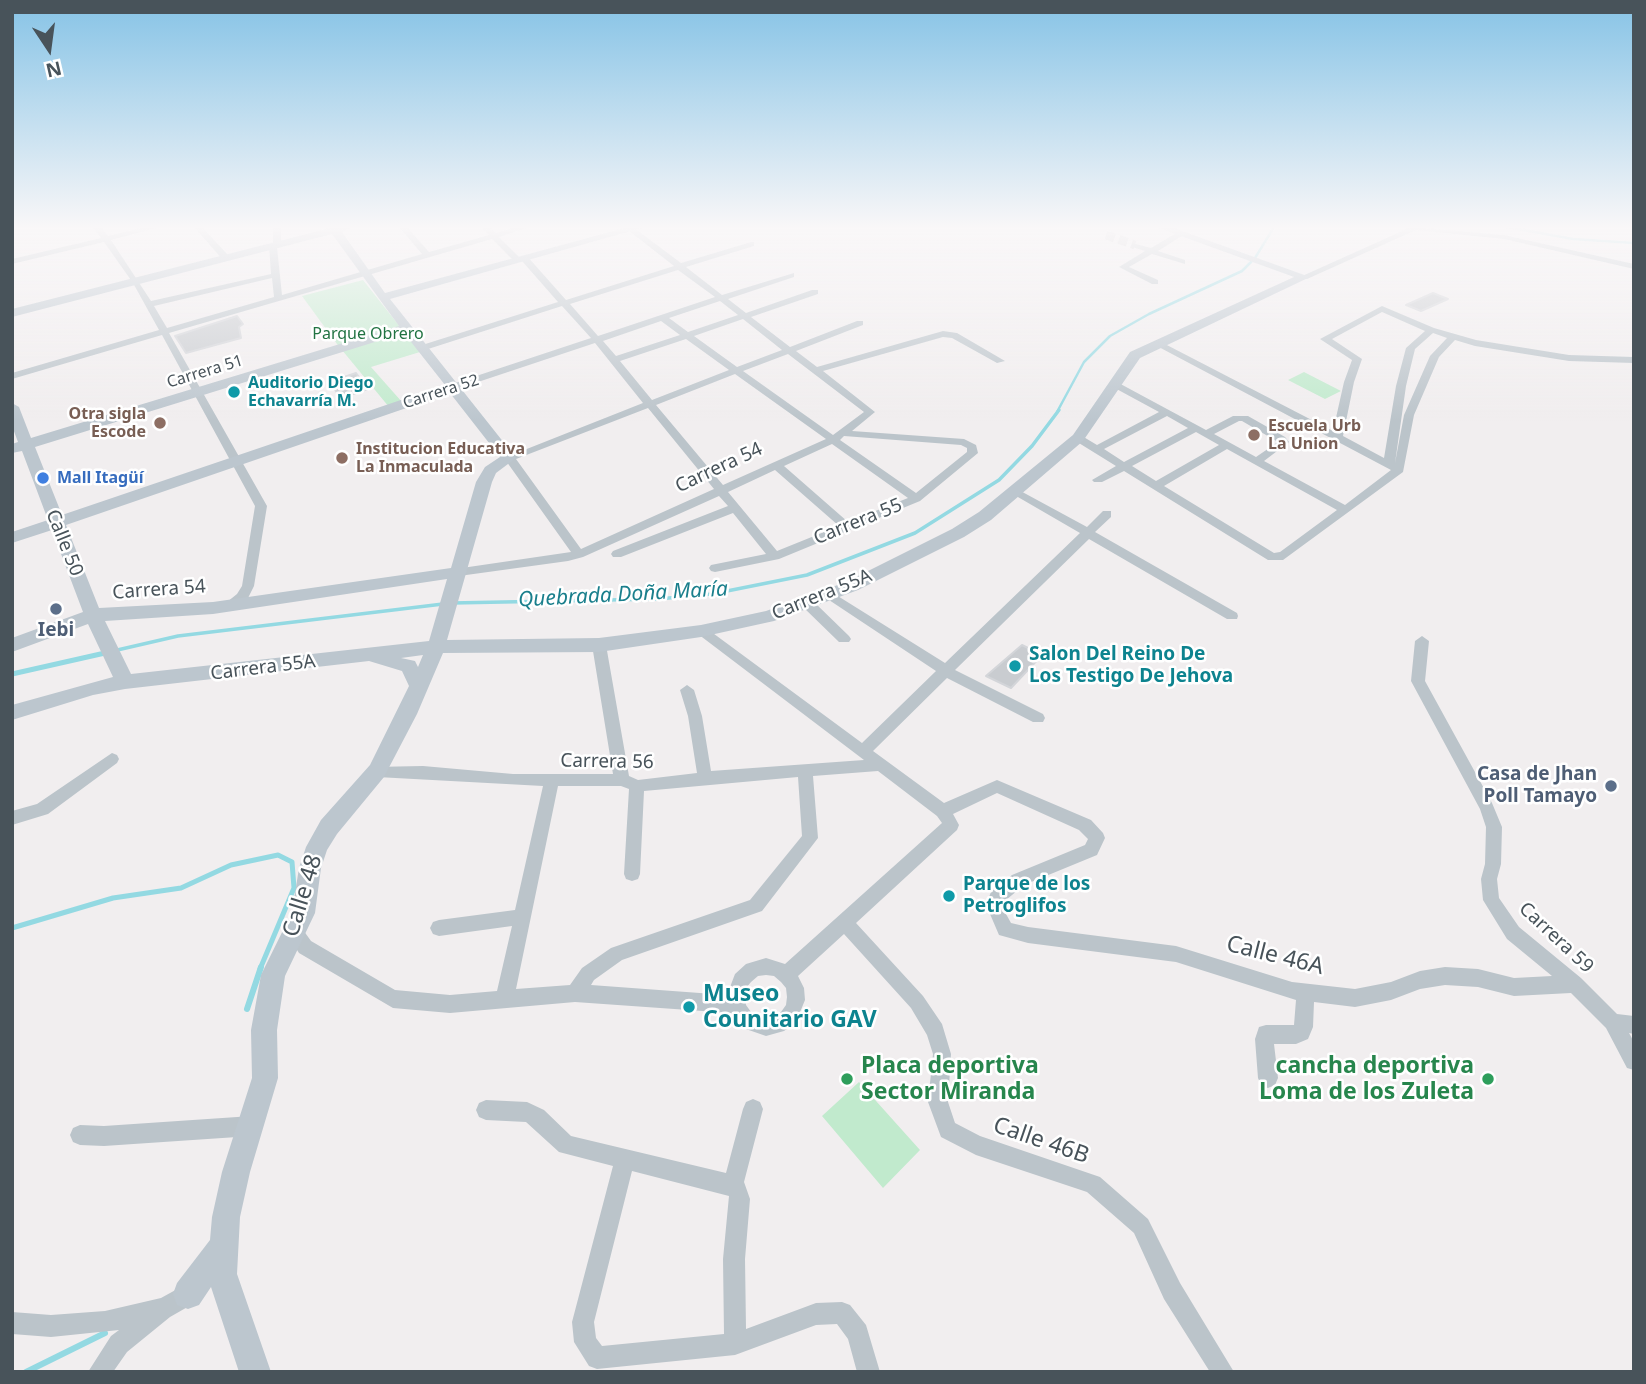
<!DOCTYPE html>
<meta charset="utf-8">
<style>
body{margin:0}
#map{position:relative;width:1646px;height:1384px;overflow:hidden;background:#f1eeef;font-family:"Noto Sans",sans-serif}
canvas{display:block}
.frame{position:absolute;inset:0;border:14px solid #48535a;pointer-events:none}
.north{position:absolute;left:14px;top:14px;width:70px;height:70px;-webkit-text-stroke:5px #fff;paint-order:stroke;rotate:167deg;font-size:19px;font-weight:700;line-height:28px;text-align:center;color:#48535a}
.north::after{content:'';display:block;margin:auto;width:24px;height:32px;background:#48535a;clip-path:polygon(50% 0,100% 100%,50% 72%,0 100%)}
</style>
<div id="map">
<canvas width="1646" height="1384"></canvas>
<div class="frame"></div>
<div class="north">N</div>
</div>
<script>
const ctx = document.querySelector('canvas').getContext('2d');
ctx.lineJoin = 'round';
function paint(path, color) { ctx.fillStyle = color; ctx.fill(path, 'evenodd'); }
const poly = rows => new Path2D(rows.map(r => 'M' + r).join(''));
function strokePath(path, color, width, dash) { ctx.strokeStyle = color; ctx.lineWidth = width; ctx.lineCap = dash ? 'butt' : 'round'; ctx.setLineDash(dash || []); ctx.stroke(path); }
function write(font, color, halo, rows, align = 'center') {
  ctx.font = font + ' "Noto Sans",sans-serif'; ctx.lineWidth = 5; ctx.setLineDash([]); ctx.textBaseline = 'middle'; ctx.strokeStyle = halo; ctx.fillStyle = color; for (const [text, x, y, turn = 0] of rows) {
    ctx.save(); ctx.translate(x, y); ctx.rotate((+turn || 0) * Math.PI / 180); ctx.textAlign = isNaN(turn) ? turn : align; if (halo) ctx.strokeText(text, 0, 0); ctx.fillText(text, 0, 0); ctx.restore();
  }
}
paint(poly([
 [363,280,420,352,371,367,402,402,389,407,337,344,302,296],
 [1304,372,1341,391,1325,399,1288,380],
 [859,1082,920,1150,883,1188,822,1116]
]), '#c1eacd');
strokePath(poly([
 [1507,227,1573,239,1634,243],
 [1057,412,1084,362,1110,336,1149,314,1242,271,1255,258,1274,227]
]), '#93d9e2', 2.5);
strokePath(poly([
 [452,603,658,599,712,594,807,575,915,533,999,480,1032,446,1059,410],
 [113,651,178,636,443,604]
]), '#93d9e2', 3.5);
strokePath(poly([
 [12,674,105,653],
 [12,928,113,898,181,888,231,865,278,855,292,862,294,888,260,969]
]), '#93d9e2', 5);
strokePath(poly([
 [247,1009,261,967],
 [26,1372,105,1333]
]), '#93d9e2', 6);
const building = poly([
 [1433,293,1448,299,1421,311,1406,305,1433,293],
 [237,316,243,324,239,327,241,338,186,353,175,336,237,316],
 [356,373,368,389,341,398,329,382,356,373],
 [1022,645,1042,655,1011,688,986,676,1022,645]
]);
paint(building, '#c9ccd0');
strokePath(building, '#d3d5d9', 2);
strokePath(poly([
 [1106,235,1135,245]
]), '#c7c7ca', 9, [9, 4.5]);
paint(poly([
 [93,227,101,227,108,236,146,227,160,227,111,240,151,301,271,274,269,246,273,244,273,227,281,227,281,245,277,247,282,295,422,254,399,227,407,227,429,252,489,235,481,227,489,227,496,233,517,227,529,227,499,237,520,258,527,256,566,300,674,266,624,227,633,227,681,263,751,242,754,242,754,246,686,267,722,295,794,273,794,277,728,299,746,313,812,290,818,290,818,294,751,317,790,347,857,321,863,321,863,325,796,351,817,367,943,331,957,333,1005,361,997,363,952,338,943,337,823,371,875,412,852,431,964,439,976,445,978,453,920,501,779,559,715,572,711,571,709,568,711,565,766,554,733,513,621,557,613,557,611,554,613,551,728,506,719,496,583,557,568,561,459,576,453,572,455,569,571,552,504,458,643,403,595,343,457,389,449,389,449,385,591,338,562,306,425,350,419,350,419,346,558,302,522,261,515,262,492,239,169,333,267,506,254,586,247,600,228,610,222,606,237,594,242,586,255,506,162,335,12,379,12,373,159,330,133,283,104,242,12,264,12,259,101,238,93,227],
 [678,270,715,297,598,336,570,304,678,270],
 [272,278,274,297,167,328,154,306,272,278],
 [720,301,738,315,688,332,669,318,720,301],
 [743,319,782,350,737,367,694,336,743,319],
 [661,321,680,335,616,356,603,341,661,321],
 [686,339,729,370,652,400,620,361,686,339],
 [788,354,864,412,833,435,743,371,788,354],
 [735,374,826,439,723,485,656,405,735,374],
 [648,408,714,489,581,549,516,459,648,408],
 [844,436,961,445,967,448,967,452,916,493,840,440,844,436],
 [832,444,908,498,848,522,784,466,832,444],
 [775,470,839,526,777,551,728,492,775,470],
 [194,227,202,227,229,256,229,260,223,260,194,227],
 [1411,227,1504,235,1634,264,1634,269,1504,239,1416,230,1307,279,1300,277,1411,227],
 [1178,232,1185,234,1158,251,1185,260,1185,264,1152,254,1129,267,1158,280,1158,284,1152,284,1119,267,1145,251,1132,247,1132,243,1151,248,1178,232],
 [1382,306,1434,328,1476,340,1569,355,1634,357,1634,363,1569,361,1475,346,1455,340,1439,357,1414,415,1403,472,1283,560,1268,560,1124,471,1102,482,1094,482,1092,480,1116,466,1074,440,1074,436,1082,436,1097,445,1159,412,1111,386,1111,382,1115,381,1206,430,1233,416,1248,416,1285,437,1289,442,1264,461,1345,505,1391,470,1155,345,1163,343,1333,431,1344,382,1352,360,1320,339,1382,306],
 [1382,312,1425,331,1406,348,1396,386,1384,458,1343,436,1354,382,1362,359,1332,339,1382,312],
 [1433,333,1447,338,1430,356,1404,415,1395,463,1406,386,1415,349,1433,333],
 [1167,416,1188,428,1124,462,1104,449,1167,416],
 [1239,421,1242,421,1278,442,1256,457,1214,434,1239,421],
 [1196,432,1219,445,1156,481,1132,466,1196,432],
 [1227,449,1337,510,1280,552,1274,553,1164,486,1227,449],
 [1015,488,1087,527,1103,511,1111,511,1111,517,1095,532,1237,613,1238,616,1237,619,1227,619,1089,539,955,670,1043,714,1045,718,1043,722,1033,722,947,678,873,751,944,803,997,780,1091,820,1103,833,1105,838,1097,855,1024,885,1006,900,1006,914,1011,923,1028,927,1176,946,1292,982,1355,989,1391,982,1420,971,1445,967,1478,969,1514,978,1552,976,1507,939,1483,900,1481,879,1485,864,1486,827,1480,809,1411,681,1415,641,1422,636,1429,641,1425,681,1492,803,1502,827,1501,864,1497,879,1499,898,1519,927,1581,978,1617,1014,1634,1016,1634,1034,1629,1033,1634,1042,1634,1070,1627,1068,1606,1028,1571,993,1514,996,1478,987,1445,985,1420,989,1391,1000,1355,1007,1314,1002,1313,1027,1308,1039,1296,1044,1274,1044,1278,1078,1275,1085,1268,1088,1261,1085,1258,1078,1255,1039,1259,1027,1266,1025,1294,1025,1296,1000,1176,962,1028,943,999,935,990,914,989,897,991,892,1012,875,1085,845,1088,839,1079,830,997,793,953,814,959,825,957,830,856,923,923,996,942,1024,951,1054,948,1102,955,1123,980,1136,1100,1177,1148,1219,1180,1283,1234,1372,1210,1372,1164,1299,1134,1233,1087,1192,976,1155,941,1137,928,1102,933,1054,927,1035,911,1008,844,934,798,976,804,988,805,1000,796,1022,784,1031,766,1036,743,1028,731,1013,575,1002,450,1013,393,1008,299,953,286,933,289,927,295,925,301,927,311,941,395,990,450,995,497,991,512,926,439,936,433,934,430,928,433,922,439,920,515,910,543,786,377,777,372,775,369,771,372,767,423,766,513,774,613,774,592,645,599,640,606,645,629,776,638,780,697,773,688,716,680,690,687,685,694,690,702,716,711,771,864,760,694,631,701,626,706,628,862,743,936,671,823,596,825,593,833,593,945,663,1080,533,1011,493,1009,491,1015,488],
 [878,771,937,816,942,823,785,964,766,958,746,964,735,974,727,995,591,985,594,980,622,960,762,911,818,838,813,776,878,771],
 [798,777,802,836,750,900,611,948,582,968,570,985,516,989,558,786,621,786,629,789,624,874,626,879,632,881,638,879,640,874,644,791,798,777],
 [766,975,774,976,781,982,786,988,787,997,786,1005,781,1012,774,1017,766,1018,758,1017,751,1012,746,1005,745,997,746,988,751,982,758,976,766,975],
 [808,600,813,601,849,636,851,639,849,642,839,642,803,607,802,604,808,600],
 [112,753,117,755,119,759,117,763,48,814,12,825,12,811,37,804,112,753],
 [753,1099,760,1102,763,1109,744,1182,750,1199,745,1259,746,1329,816,1303,842,1302,850,1305,866,1325,880,1372,857,1372,848,1339,837,1324,816,1325,735,1355,597,1369,589,1366,574,1342,572,1322,613,1166,559,1152,526,1122,486,1120,479,1117,476,1110,479,1103,486,1100,527,1102,544,1110,571,1136,726,1173,743,1109,746,1102,753,1099],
 [632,1171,729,1196,723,1259,724,1334,602,1346,596,1338,594,1322,632,1171],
 [252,1116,259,1119,262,1126,259,1133,252,1136,104,1146,80,1145,73,1142,70,1135,73,1128,80,1125,104,1126,252,1116],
 [190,1282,198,1285,201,1293,198,1301,170,1317,127,1352,113,1372,88,1372,111,1336,119,1330,51,1337,12,1334,12,1312,51,1315,105,1311,161,1298,190,1282]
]), '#bbc4ca');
paint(poly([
 [334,227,352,227,342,232,385,293,628,227,645,227,390,299,516,458,496,473,492,482,447,640,599,638,701,625,766,611,846,582,952,529,979,512,1073,435,1130,352,1294,277,1156,227,1171,227,1310,277,1140,358,1083,441,991,520,964,537,858,590,774,621,701,637,599,652,443,653,417,714,384,777,337,834,327,850,321,868,315,913,285,976,277,1030,278,1078,250,1172,240,1217,237,1274,271,1372,239,1372,211,1287,199,1305,188,1309,177,1305,173,1294,177,1283,210,1240,212,1217,222,1172,252,1078,251,1030,261,975,292,912,299,868,306,847,321,820,370,765,409,686,402,671,369,661,125,689,93,695,12,720,12,705,113,677,88,624,12,652,12,638,83,612,52,530,12,543,12,532,48,520,22,451,12,453,12,444,18,442,12,426,12,403,19,407,31,438,399,326,332,234,12,317,12,309,334,227],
 [404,333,445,385,62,515,35,447,404,333],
 [450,393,500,457,485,467,476,482,451,568,213,602,99,608,66,525,450,393],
 [447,579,429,641,131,674,105,621,213,614,447,579],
 [423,655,418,667,415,661,401,658,423,655]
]), '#bcc6ce');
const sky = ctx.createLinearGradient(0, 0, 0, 421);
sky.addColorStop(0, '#86c3e6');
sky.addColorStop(0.54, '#f9f7f8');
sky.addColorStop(1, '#f9f7f800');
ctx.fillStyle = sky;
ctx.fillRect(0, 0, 1646, 421);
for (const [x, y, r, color] of [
 [234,392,7,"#0f9aa8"],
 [160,423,7,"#8d6e63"],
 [1254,435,7,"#8d6e63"],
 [342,458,7,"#8d6e63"],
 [43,478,7,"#3f7fe0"],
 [56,609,7,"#5c6f8a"],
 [1015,666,7,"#0f9aa8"],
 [1611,786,7,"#5c6f8a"],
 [949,896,7,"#0f9aa8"],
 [689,1007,7,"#0f9aa8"],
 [847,1079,7,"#2e9e5b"],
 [1488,1079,7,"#2e9e5b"]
]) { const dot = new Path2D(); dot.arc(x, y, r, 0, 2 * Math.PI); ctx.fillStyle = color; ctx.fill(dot); strokePath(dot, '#fff', 2.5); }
write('16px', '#217342', '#fff', [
 ["Parque Obrero",368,334]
]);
write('16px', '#48535a', '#fff', [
 ["Carrera 51",205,372,-17],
 ["Carrera 52",441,392,-18]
]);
write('bold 16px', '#0d838f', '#fff', [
 ["Auditorio Diego",248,383],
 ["Echavarría M.",248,401]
], 'left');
write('bold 16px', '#785e54', '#fff', [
 ["Otra sigla",146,414,"right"],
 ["Escode",146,432,"right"],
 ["Escuela Urb",1268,426],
 ["La Union",1268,444],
 ["Institucion Educativa",356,449],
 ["La Inmaculada",356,467]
], 'left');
write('bold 16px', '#366cbe', '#fff', [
 ["Mall Itagüí",57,478]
], 'left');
write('19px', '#48535a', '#fff', [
 ["Carrera 54",719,468,-25],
 ["Carrera 55",858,522,-22],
 ["Calle 50",64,543,68],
 ["Carrera 54",159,590,-4],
 ["Carrera 55A",822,595,-22],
 ["Carrera 55A",263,668,-7],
 ["Carrera 56",607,762,1],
 ["Carrera 59",1556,938,43]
]);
write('bold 19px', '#4e5e75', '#fff', [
 ["Iebi",56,631],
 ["Casa de Jhan",1597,775,"right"],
 ["Poll Tamayo",1597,797,"right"]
]);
write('bold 19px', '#0d838f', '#fff', [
 ["Salon Del Reino De",1029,655],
 ["Los Testigo De Jehova",1029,677],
 ["Parque de los",963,885],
 ["Petroglifos",963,907]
], 'left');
write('italic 21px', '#1a7f8c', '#fff', [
 ["Quebrada Doña María",623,595,-3]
]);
write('23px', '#48535a', '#fff', [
 ["Calle 48",303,896,-73],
 ["Calle 46A",1275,956,14],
 ["Calle 46B",1041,1141,19]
]);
write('bold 23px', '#0d838f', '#fff', [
 ["Museo",703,994],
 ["Counitario GAV",703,1020]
], 'left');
write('bold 23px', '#27864d', '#fff', [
 ["Placa deportiva",861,1066],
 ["Sector Miranda",861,1092],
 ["cancha deportiva",1474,1066,"right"],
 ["Loma de los Zuleta",1474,1092,"right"]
], 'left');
</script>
